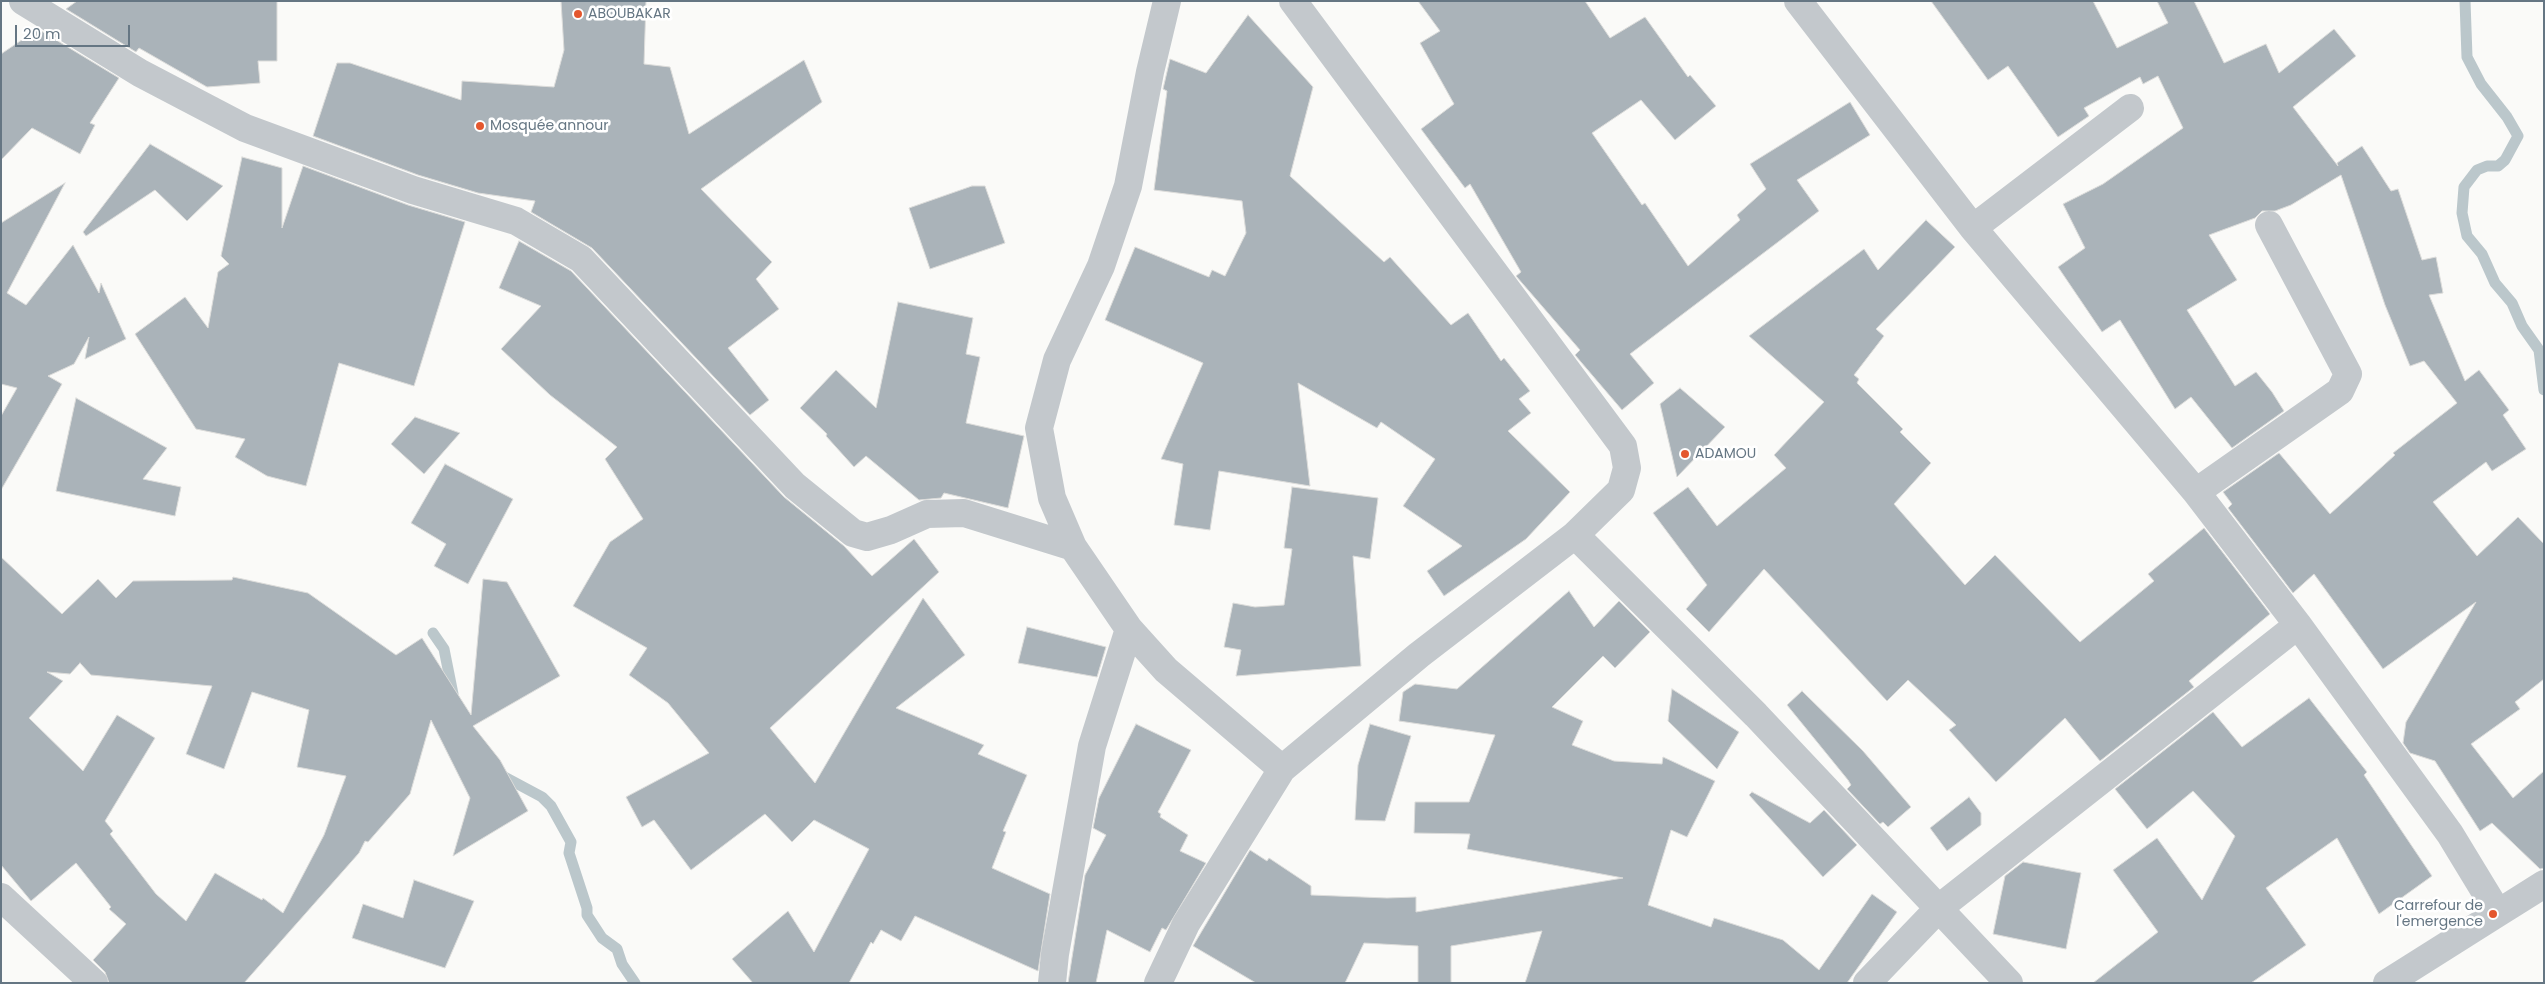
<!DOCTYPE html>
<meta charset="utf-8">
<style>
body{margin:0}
#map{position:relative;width:2545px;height:984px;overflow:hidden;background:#fafaf8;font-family:Poppins,sans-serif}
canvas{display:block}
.frame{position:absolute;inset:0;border:2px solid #657683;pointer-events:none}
.scale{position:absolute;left:15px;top:25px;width:115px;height:22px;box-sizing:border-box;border:2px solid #657683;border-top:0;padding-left:6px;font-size:15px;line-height:18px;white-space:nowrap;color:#657683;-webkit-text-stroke:4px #fff;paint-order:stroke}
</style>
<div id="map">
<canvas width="2545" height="984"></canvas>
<div class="frame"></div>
<div class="scale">20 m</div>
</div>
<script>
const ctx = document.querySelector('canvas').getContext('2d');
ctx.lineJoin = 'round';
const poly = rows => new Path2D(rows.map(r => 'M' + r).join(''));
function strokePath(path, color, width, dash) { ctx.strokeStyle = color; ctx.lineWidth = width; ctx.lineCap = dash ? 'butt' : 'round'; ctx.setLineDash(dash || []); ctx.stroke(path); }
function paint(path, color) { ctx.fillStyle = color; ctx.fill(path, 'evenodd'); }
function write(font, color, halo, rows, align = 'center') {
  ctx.font = font + ' Poppins,sans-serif'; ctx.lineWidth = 5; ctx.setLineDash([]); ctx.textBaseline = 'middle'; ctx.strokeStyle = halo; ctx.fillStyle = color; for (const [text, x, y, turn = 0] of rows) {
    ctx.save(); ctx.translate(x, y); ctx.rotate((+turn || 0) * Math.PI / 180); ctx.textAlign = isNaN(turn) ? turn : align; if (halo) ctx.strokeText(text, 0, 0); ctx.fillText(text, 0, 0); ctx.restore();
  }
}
strokePath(poly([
 [2465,1,2467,57,2481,84,2507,117,2518,136,2505,160,2498,166,2487,166,2477,170,2464,187,2462,213,2467,236,2482,254,2495,283,2512,303,2522,326,2539,350,2544,390],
 [433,633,444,649,453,694],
 [499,774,542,797,551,806,571,842,569,853,587,908,587,915,602,938,617,949,622,964,635,983]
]), '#bbc7cb', 11);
const building = poly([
 [77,1,277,1,277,61,258,61,260,83,207,87,139,48,136,52,66,9,77,1],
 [561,1,646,1,644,64,670,67,689,134,804,60,822,102,701,189,772,262,756,279,779,309,728,348,769,400,750,415,592,248,531,212,535,201,478,193,418,175,313,136,337,63,350,63,461,100,462,81,554,87,564,50,561,1],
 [1418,1,1585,1,1610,38,1645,17,1688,77,1690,75,1716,106,1675,140,1641,100,1592,133,1642,205,1645,203,1688,266,1740,220,1737,215,1766,189,1750,164,1850,102,1870,135,1797,180,1819,211,1630,354,1654,383,1622,410,1575,355,1580,350,1516,276,1521,272,1470,184,1465,188,1421,129,1454,104,1420,43,1440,31,1418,1],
 [1931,1,2093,1,2117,48,2168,23,2157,1,2194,1,2224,63,2266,44,2279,73,2334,29,2356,56,2293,107,2338,166,2337,163,2362,146,2391,191,2398,189,2422,260,2436,257,2443,293,2429,295,2465,381,2479,370,2509,410,2503,415,2526,449,2492,471,2486,462,2433,502,2477,556,2518,517,2544,544,2544,679,2515,702,2520,709,2471,744,2513,798,2544,771,2544,868,2540,869,2492,823,2480,831,2435,761,2410,753,2403,743,2406,722,2476,602,2383,669,2314,574,2293,593,2228,508,2232,504,2223,492,2279,453,2330,514,2395,455,2393,453,2457,403,2424,361,2410,366,2385,305,2341,175,2291,205,2275,211,2262,211,2255,218,2209,235,2237,280,2187,310,2235,386,2256,372,2272,392,2284,411,2232,448,2191,397,2175,409,2120,320,2102,332,2058,267,2085,248,2063,204,2103,184,2183,128,2158,76,2143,84,2140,77,2084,108,2089,116,2058,137,2008,66,1988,80,1931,1],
 [1248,15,1313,87,1290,176,1384,262,1390,257,1451,325,1468,313,1501,361,1504,358,1530,391,1519,399,1531,413,1508,431,1570,492,1526,539,1444,596,1427,571,1462,546,1403,506,1435,459,1381,422,1377,428,1298,383,1310,486,1219,471,1210,530,1174,525,1183,464,1161,459,1203,363,1105,320,1135,247,1209,277,1212,270,1225,276,1246,233,1242,201,1154,190,1167,91,1163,89,1170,59,1206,73,1248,15],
 [38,29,119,78,90,123,95,125,80,154,32,128,1,160,1,54,38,29],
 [150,144,223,186,187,221,155,190,86,236,83,232,150,144],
 [242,157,282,168,282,228,303,166,408,205,465,222,414,386,339,363,306,486,267,476,235,457,245,439,196,429,135,334,185,297,208,328,218,272,229,264,221,256,242,157],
 [65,183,7,293,26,305,73,245,99,293,101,283,126,339,85,359,89,337,74,364,48,376,62,384,1,490,1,416,17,388,1,384,1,223,65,183],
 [972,186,985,186,1005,243,930,269,909,208,972,186],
 [1926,220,1955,247,1876,329,1884,336,1854,375,1859,379,1857,383,1903,429,1900,432,1931,463,1894,504,1965,585,1995,555,2080,642,2154,581,2148,574,2204,528,2270,614,2189,681,2194,687,2100,761,2065,718,1996,782,1949,730,1956,725,1908,680,1887,701,1764,569,1709,632,1686,609,1707,585,1653,513,1688,487,1717,526,1786,468,1774,455,1824,402,1749,336,1864,249,1878,270,1926,220],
 [519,241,571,271,784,497,844,546,872,576,914,539,939,572,770,728,815,783,923,598,965,655,896,708,984,745,978,754,1027,775,1003,831,1006,832,992,868,1050,894,1038,971,915,916,901,941,881,930,873,944,871,942,849,983,753,983,732,959,788,911,814,952,869,849,814,820,792,842,765,814,691,870,654,820,642,827,626,797,709,753,668,703,629,675,647,648,573,606,610,542,643,519,605,459,617,447,550,395,501,349,541,306,499,288,519,241],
 [898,302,973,318,966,354,980,357,966,423,1024,436,1008,508,944,493,941,498,919,500,866,456,854,467,826,436,827,434,800,408,836,370,876,408,898,302],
 [1680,388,1725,427,1677,477,1660,404,1680,388],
 [76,398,167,448,143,479,181,487,175,516,56,491,76,398],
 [415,417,460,433,424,474,391,444,415,417],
 [445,464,513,499,468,584,434,566,446,544,411,523,445,464],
 [1292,487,1378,498,1370,559,1353,556,1361,666,1236,676,1241,650,1224,647,1233,603,1255,607,1284,605,1292,549,1284,548,1292,487],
 [1,557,62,614,98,579,116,598,133,581,232,580,233,577,308,593,396,655,422,638,471,715,483,579,507,582,560,676,473,726,500,760,528,811,453,856,470,798,431,720,410,794,368,842,365,841,359,853,244,983,109,983,105,972,93,960,126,924,109,909,111,907,76,863,31,901,1,865,1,557],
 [80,663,91,675,212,686,186,754,224,769,252,692,309,710,297,767,346,776,324,835,283,913,263,898,262,900,215,873,186,921,156,894,110,834,113,831,105,821,155,738,117,715,83,771,29,718,63,681,47,672,70,674,80,663],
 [1569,591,1594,627,1619,601,1650,632,1615,668,1603,656,1552,707,1583,721,1572,745,1614,761,1662,764,1663,757,1715,781,1687,837,1671,830,1648,905,1711,927,1714,918,1783,940,1819,970,1872,894,1897,912,1847,983,1525,983,1542,931,1451,946,1451,983,1418,983,1418,946,1364,943,1345,983,1256,983,1193,946,1250,850,1267,861,1269,858,1311,886,1311,895,1387,898,1416,897,1416,912,1623,878,1467,849,1470,834,1414,833,1415,802,1469,802,1495,735,1399,721,1403,692,1415,684,1457,689,1569,591],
 [1027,627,1106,647,1097,677,1018,663,1027,627],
 [1672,689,1739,732,1717,769,1668,721,1672,689],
 [1802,691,1863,751,1911,807,1888,827,1883,822,1880,824,1847,789,1851,785,1848,780,1787,705,1802,691],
 [2309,698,2367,772,2364,775,2432,876,2379,914,2337,838,2266,888,2306,945,2251,983,2093,983,2158,932,2113,870,2157,838,2202,900,2235,836,2193,791,2147,829,2115,789,2213,712,2242,747,2309,698],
 [1136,724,1191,750,1158,812,1161,814,1160,817,1188,835,1180,851,1206,863,1166,930,1162,928,1150,952,1107,930,1096,983,1068,983,1085,875,1106,835,1093,828,1099,798,1136,724],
 [1370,724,1411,736,1385,821,1355,820,1358,765,1370,724],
 [1752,792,1810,823,1824,810,1857,845,1823,877,1749,795,1752,792],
 [1969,797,1981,813,1981,825,1947,851,1930,828,1969,797],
 [2023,862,2081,873,2066,949,1993,934,2005,876,2023,862],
 [414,880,474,901,445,968,352,938,363,904,403,918,414,880]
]);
paint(building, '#aab3b9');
strokePath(building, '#dcdcda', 1);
strokePath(poly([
 [23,1,140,73,245,128,413,190,516,221,581,259,795,486,853,533,867,537,891,530,927,514,964,513,1073,547],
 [1167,1,1150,72,1128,186,1101,266,1057,360,1039,428,1052,498,1073,547,1129,629,1166,670,1282,769],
 [1798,1,1973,228,2196,492,2298,625,2450,834,2498,913,2387,983],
 [1973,228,2130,108],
 [2196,492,2340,391,2348,374,2269,225],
 [1575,535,1756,715,2009,983],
 [1,897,94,983],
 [2498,913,2544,884],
 [1052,983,1055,954,1092,746,1129,629],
 [1158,983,1186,924,1282,769,1419,655,1575,535,1621,490,1627,468,1623,446,1293,1],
 [1867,983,1939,908,2298,625]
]), '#c3c8cc', 28);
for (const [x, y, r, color] of [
 [578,14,5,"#e4572e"],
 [480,126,5,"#e4572e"],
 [1685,454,5,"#e4572e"],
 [2493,914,5,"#e4572e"]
]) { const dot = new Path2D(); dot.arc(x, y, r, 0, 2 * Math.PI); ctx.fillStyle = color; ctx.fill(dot); strokePath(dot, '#fff', 2); }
write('14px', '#657683', '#fff', [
 ["ABOUBAKAR",588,14],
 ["Mosquée annour",490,126],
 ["ADAMOU",1695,454],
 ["Carrefour de",2483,906,"right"],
 ["l'emergence",2483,922,"right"]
], 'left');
</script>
